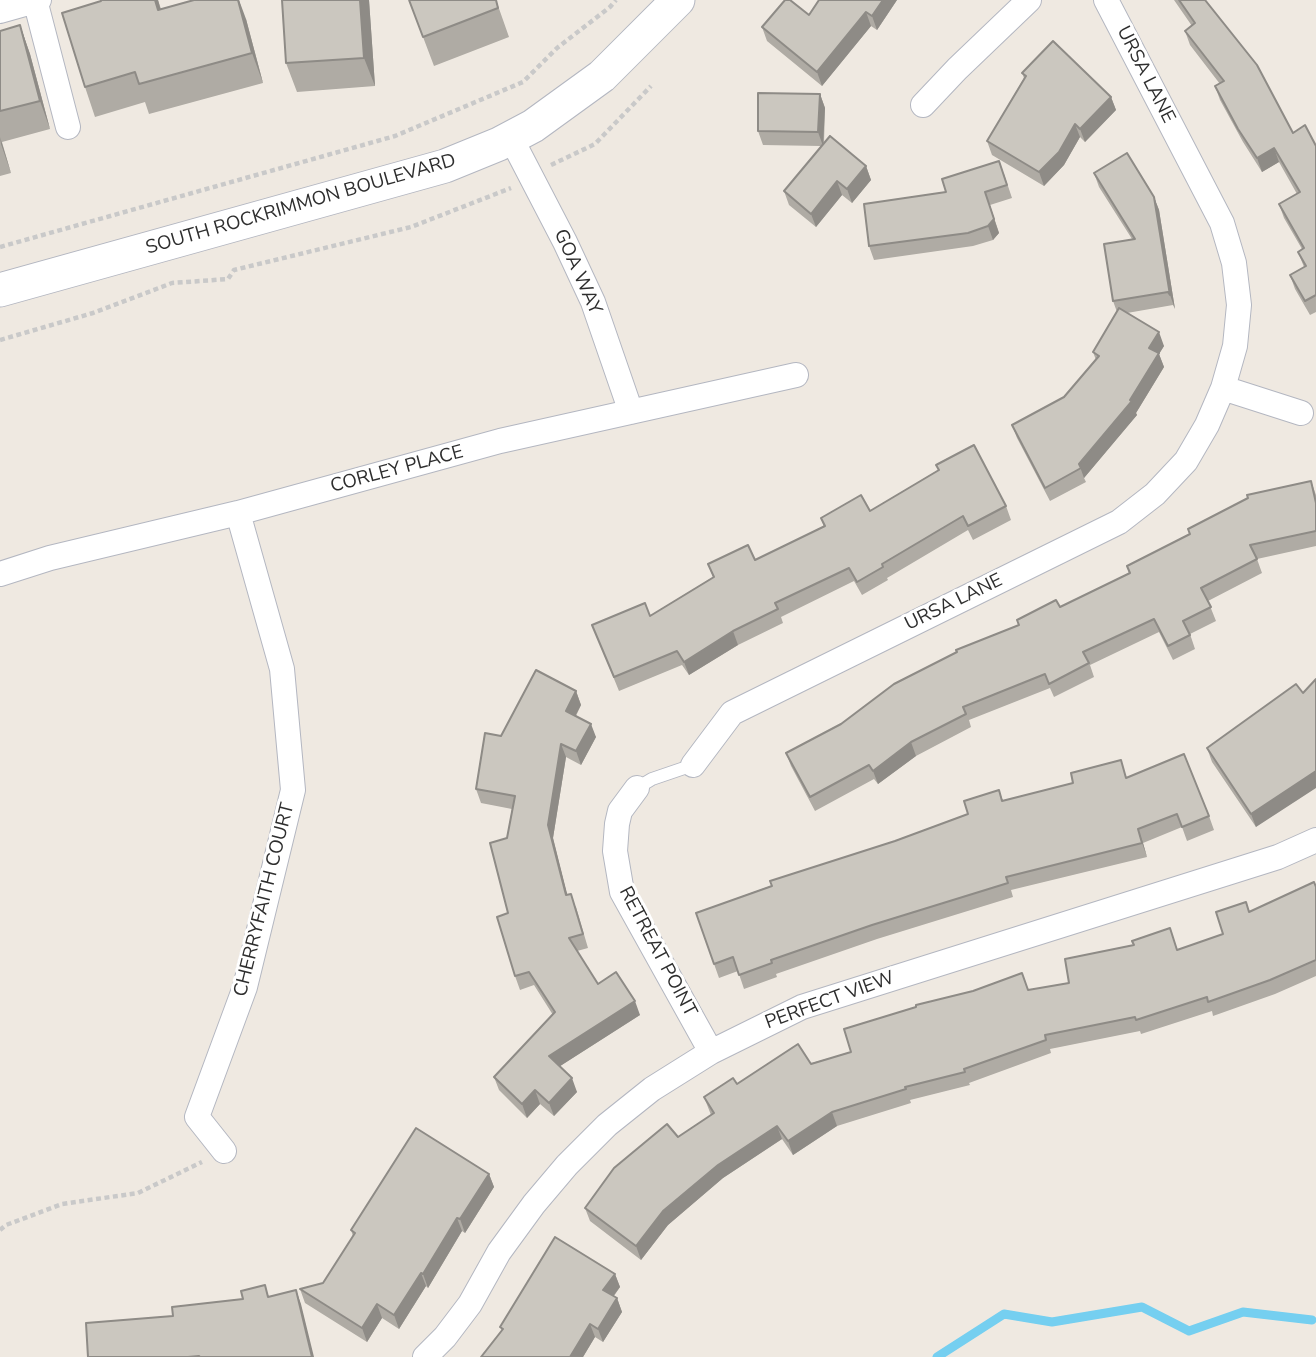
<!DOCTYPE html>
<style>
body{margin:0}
canvas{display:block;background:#efe9e1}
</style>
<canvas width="1316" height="1357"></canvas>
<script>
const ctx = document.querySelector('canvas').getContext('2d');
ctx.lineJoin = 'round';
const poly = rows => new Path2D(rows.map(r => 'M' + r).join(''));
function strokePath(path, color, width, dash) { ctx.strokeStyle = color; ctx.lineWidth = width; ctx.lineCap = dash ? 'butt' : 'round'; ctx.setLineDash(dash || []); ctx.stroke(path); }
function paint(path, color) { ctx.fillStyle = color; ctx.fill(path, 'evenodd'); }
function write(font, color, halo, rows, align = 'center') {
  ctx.font = font + ' "Nunito Sans",sans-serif'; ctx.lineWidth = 6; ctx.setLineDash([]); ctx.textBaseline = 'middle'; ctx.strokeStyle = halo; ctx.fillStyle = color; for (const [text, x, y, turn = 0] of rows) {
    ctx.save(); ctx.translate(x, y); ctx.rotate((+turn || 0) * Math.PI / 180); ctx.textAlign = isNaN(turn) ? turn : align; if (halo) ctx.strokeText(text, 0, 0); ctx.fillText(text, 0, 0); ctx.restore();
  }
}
strokePath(poly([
 [937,1357,1004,1314,1052,1322,1142,1307,1189,1331,1243,1312,1312,1320]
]), '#75cff0', 9);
const service = poly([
 [637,788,652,779,693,765]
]);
const minor = poly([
 [35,0,68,127],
 [0,11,39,0],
 [923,105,957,69,1029,0],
 [511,138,565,242,593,302,631,412],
 [1223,388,1301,413],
 [0,574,50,558,238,513,500,441,796,375],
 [693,765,732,713,1119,522,1155,494,1186,461,1207,425,1223,388,1235,346,1239,305,1234,263,1222,223,1106,0],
 [637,788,620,811,617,824,615,851,622,892,711,1052],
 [224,1151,197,1117,245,987,293,790,282,669,238,513],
 [425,1357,445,1337,470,1304,499,1252,534,1204,567,1165,607,1125,652,1089,711,1052,802,1007,1278,857,1316,840]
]);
const secondary = poly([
 [0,290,445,166,499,144,533,126,602,76,678,0]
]);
strokePath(service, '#b4b7c1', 14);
strokePath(minor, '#b4b7c1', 26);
strokePath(secondary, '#b4b7c1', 35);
strokePath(poly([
 [551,165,595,144,651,86],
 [0,247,395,136,523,82,557,48,610,7,616,0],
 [0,340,93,313,172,283,228,279,234,270,411,227,511,188],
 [0,1230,6,1225,62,1204,138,1193,202,1162]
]), '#c9c9c9', 4.5, [5, 3.5]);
strokePath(service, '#fff', 12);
strokePath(minor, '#fff', 24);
strokePath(secondary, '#fff', 33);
paint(poly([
 [101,0,158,0,161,9,246,19,263,83,149,114,145,102,95,117,85,87],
 [282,0,369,0,375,86,297,92,286,63],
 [409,0,496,0,509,37,434,66],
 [897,0,877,30,871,26,822,86,767,41,762,27,809,15],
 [1174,0,1205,0,1293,133,1316,146,1316,312,1310,315,1295,289,1290,275,1304,267,1298,252,1302,249,1284,218,1279,204,1297,194,1279,162,1262,172,1243,142,1220,100,1215,86,1220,84,1190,45,1185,31,1192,26],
 [20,25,30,54,50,129,2,142,11,173,0,176,0,31],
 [1022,73,1111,97,1116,110,1085,142,1080,137,1064,165,1044,186,992,155,987,141,1024,78],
 [820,94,825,108,824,143,866,166,871,180,852,203,842,195,816,227,789,205,784,191,821,146,763,145,758,131],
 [1094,173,1154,197,1159,210,1175,309,1173,305,1127,313,1164,346,1159,354,1164,367,1136,413,1137,415,1084,478,1086,482,1050,501,1017,438,1012,425,1064,397,1096,360,1093,352,1117,312,1113,301,1132,239,1099,187],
 [1004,174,1012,198,990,205,999,233,993,240,973,246,874,260,869,246,946,192],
 [936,465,1006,506,1011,520,973,540,968,530,887,578,888,580,862,595,854,581,781,617,783,623,738,645,689,675,682,665,619,691,592,625,650,616,713,577,708,564,755,560,824,527,821,518,870,511,938,470],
 [1311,481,1316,495,1316,546,1257,559,1262,573,1208,601,1216,621,1190,634,1195,649,1173,660,1159,632,1090,665,1094,677,1054,697,1050,688,969,720,971,727,916,756,878,784,874,779,815,811,791,766,786,753,841,724,1018,625,1017,620,1060,607,1129,573,1127,566,1189,534,1188,529],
 [576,691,581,705,576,716,596,737,581,765,566,757,553,838,567,895,576,907,588,948,577,951,598,984,640,1015,560,1066,577,1092,554,1116,540,1104,527,1118,499,1090,494,1077,553,1015,534,985,520,990,515,976,508,913,507,838,512,809,481,803,476,789,501,736],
 [1303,693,1256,827,1212,762,1207,748],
 [1127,778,1209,816,1214,830,1187,841,1182,827,1143,843,1147,857,1011,890,1013,897,877,939,776,974,777,977,744,989,738,971,719,978,696,913,968,814,999,790,1003,801],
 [1316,887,1316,976,1275,994,1213,1016,1212,1011,1141,1034,1140,1031,1050,1049,1051,1053,969,1083,970,1085,910,1100,911,1103,837,1126,793,1155,782,1139,723,1178,668,1225,641,1260,590,1221,585,1208,678,1137,711,1115,704,1097,737,1084,851,1052,1028,990,1069,983,1177,950,1223,934,1249,912],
 [489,1174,494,1187,465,1233,462,1231,428,1288,426,1286,399,1329,382,1318,367,1342,305,1303,300,1289,323,1283,353,1236,351,1230],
 [615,1274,620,1287,614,1296,617,1298,622,1312,603,1342,595,1337,583,1357,481,1357,502,1331,500,1327]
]), '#afaba4');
paint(poly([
 [155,0,158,0,169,40,158,10],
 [238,0,239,0,246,19,263,83,252,53],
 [360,0,369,0,375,86,364,58],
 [883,0,897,0,877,30,872,16],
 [866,12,871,26,822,86,817,72],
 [20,25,30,54,50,129,40,101],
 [820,94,825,108,823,146,818,132],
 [1111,97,1116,110,1085,142,1080,129],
 [1075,124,1080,137,1064,165,1044,186,1039,172],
 [0,137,11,173,1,144],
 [1274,148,1279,162,1262,172,1257,158],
 [866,166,871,180,852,203,847,189],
 [837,181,842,195,816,227,811,214],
 [985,192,999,233,993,240,988,226],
 [1154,197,1159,210,1175,309,1170,295],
 [1159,332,1164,346,1159,354,1164,367,1136,413,1137,415,1084,478,1079,464,1130,400,1149,348],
 [733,631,738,645,689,675,684,662],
 [576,691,581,705,571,724,566,711],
 [591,724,596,737,581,765,576,751],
 [911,742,916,756,878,784,873,771],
 [561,744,566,757,553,838,571,909,566,895,548,825],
 [1316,771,1316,788,1256,827,1251,814],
 [1138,829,1143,843,1147,857,1142,843],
 [635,1001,640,1015,554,1070,549,1056],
 [572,1078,577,1092,554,1116,549,1103],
 [535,1090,540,1104,527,1118,522,1104],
 [832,1112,837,1126,793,1155,788,1141],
 [777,1126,782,1139,723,1178,668,1225,641,1260,636,1246,663,1211,718,1165],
 [489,1174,494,1187,465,1233,460,1219],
 [457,1218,462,1231,428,1288,423,1274],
 [421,1273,426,1286,399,1329,394,1315],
 [615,1274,620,1287,608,1303,603,1290],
 [296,1290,301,1304,314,1357,312,1357],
 [617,1298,622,1312,603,1342,598,1329],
 [377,1304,382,1318,367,1342,362,1328],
 [590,1324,595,1337,583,1357,570,1357]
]), '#8e8b86');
const building = poly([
 [101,0,155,0,158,10,194,0,238,0,252,53,139,84,135,72,85,87,62,13,101,1,101,0],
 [282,0,360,0,364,58,286,63,282,0],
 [409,0,496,0,498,8,423,37,409,0],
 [785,0,790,0,809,15,819,0,883,0,872,16,866,12,817,72,762,27,785,0],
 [1179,0,1205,0,1257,65,1293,133,1305,125,1316,146,1316,295,1305,301,1290,275,1306,266,1298,252,1304,248,1279,204,1300,192,1274,148,1257,158,1238,129,1215,86,1224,81,1185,31,1195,23,1179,0],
 [20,25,40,101,0,111,0,31,20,25],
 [1053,41,1111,97,1080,129,1075,124,1059,152,1039,172,987,141,1026,76,1022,73,1053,41],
 [758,93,820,94,818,132,758,131,758,93],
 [830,136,866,166,847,189,837,181,811,214,784,191,830,136],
 [1127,153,1154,197,1170,295,1168,292,1113,301,1104,244,1135,239,1094,173,1127,153],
 [999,161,1007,185,985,192,994,219,988,226,968,233,869,246,864,204,946,192,942,179,999,161],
 [1119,308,1159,332,1149,348,1159,353,1130,400,1132,401,1079,464,1081,468,1045,488,1012,425,1064,397,1099,356,1093,352,1119,308],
 [974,445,1006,506,968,526,963,516,882,564,883,567,857,582,849,568,775,603,778,609,733,631,684,662,677,651,614,677,592,625,645,603,650,616,714,577,708,564,748,545,755,560,825,526,821,518,861,495,870,511,939,470,936,465,974,445],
 [1311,481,1316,503,1316,531,1250,545,1257,559,1201,588,1211,607,1183,621,1190,635,1168,646,1154,619,1083,652,1089,663,1049,684,1045,674,963,707,966,714,911,742,873,771,869,765,810,797,786,753,841,724,894,684,957,652,956,650,1019,625,1017,620,1056,600,1060,607,1130,573,1127,566,1190,534,1188,529,1248,498,1247,495,1311,481],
 [536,670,576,691,566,711,591,724,576,751,561,744,548,825,566,895,571,894,583,934,569,938,598,984,616,972,635,1001,549,1056,572,1078,549,1103,535,1090,522,1104,494,1077,555,1012,529,972,515,976,497,917,508,913,490,843,507,838,515,796,476,789,485,733,501,736,536,670],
 [1316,679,1316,771,1251,814,1207,748,1296,684,1303,693,1316,679],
 [1184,754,1209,816,1182,827,1177,814,1138,829,1142,843,1006,877,1008,883,872,925,771,960,772,963,739,975,733,957,714,964,696,913,772,886,770,881,895,841,968,814,964,801,999,790,1002,801,1073,783,1071,773,1121,760,1126,778,1184,754],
 [1314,882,1316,887,1316,960,1270,980,1208,1002,1207,997,1136,1020,1135,1017,1045,1035,1046,1040,964,1069,965,1072,905,1087,906,1089,832,1112,788,1141,777,1126,718,1165,663,1211,636,1246,585,1208,614,1168,667,1124,678,1137,714,1113,704,1097,733,1078,737,1084,798,1044,811,1064,851,1052,844,1029,916,1007,916,1005,973,991,1022,973,1028,990,1069,983,1065,959,1134,945,1132,941,1170,928,1177,950,1223,934,1216,912,1246,902,1249,912,1314,882],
 [416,1128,489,1174,460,1219,457,1218,423,1274,421,1273,394,1315,377,1304,362,1328,300,1289,323,1283,355,1233,351,1230,416,1128],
 [555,1237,615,1274,603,1290,617,1298,598,1329,590,1324,570,1357,481,1357,503,1329,500,1327,555,1237],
 [265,1285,268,1297,296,1290,312,1357,200,1357,199,1356,188,1357,88,1357,86,1323,173,1316,172,1307,243,1299,241,1291,265,1285]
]);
paint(building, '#cbc7bf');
strokePath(building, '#8e8b86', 2);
write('19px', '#2e2e2e', '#fff', [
 ["URSA LANE",1145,75,63],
 ["SOUTH ROCKRIMMON BOULEVARD",301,205,-16],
 ["GOA WAY",577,272,66],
 ["CORLEY PLACE",397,470,-15],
 ["URSA LANE",954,603,-26],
 ["CHERRYFAITH COURT",265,900,-76],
 ["RETREAT POINT",657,952,62],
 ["PERFECT VIEW",830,1001,-20]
]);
</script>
